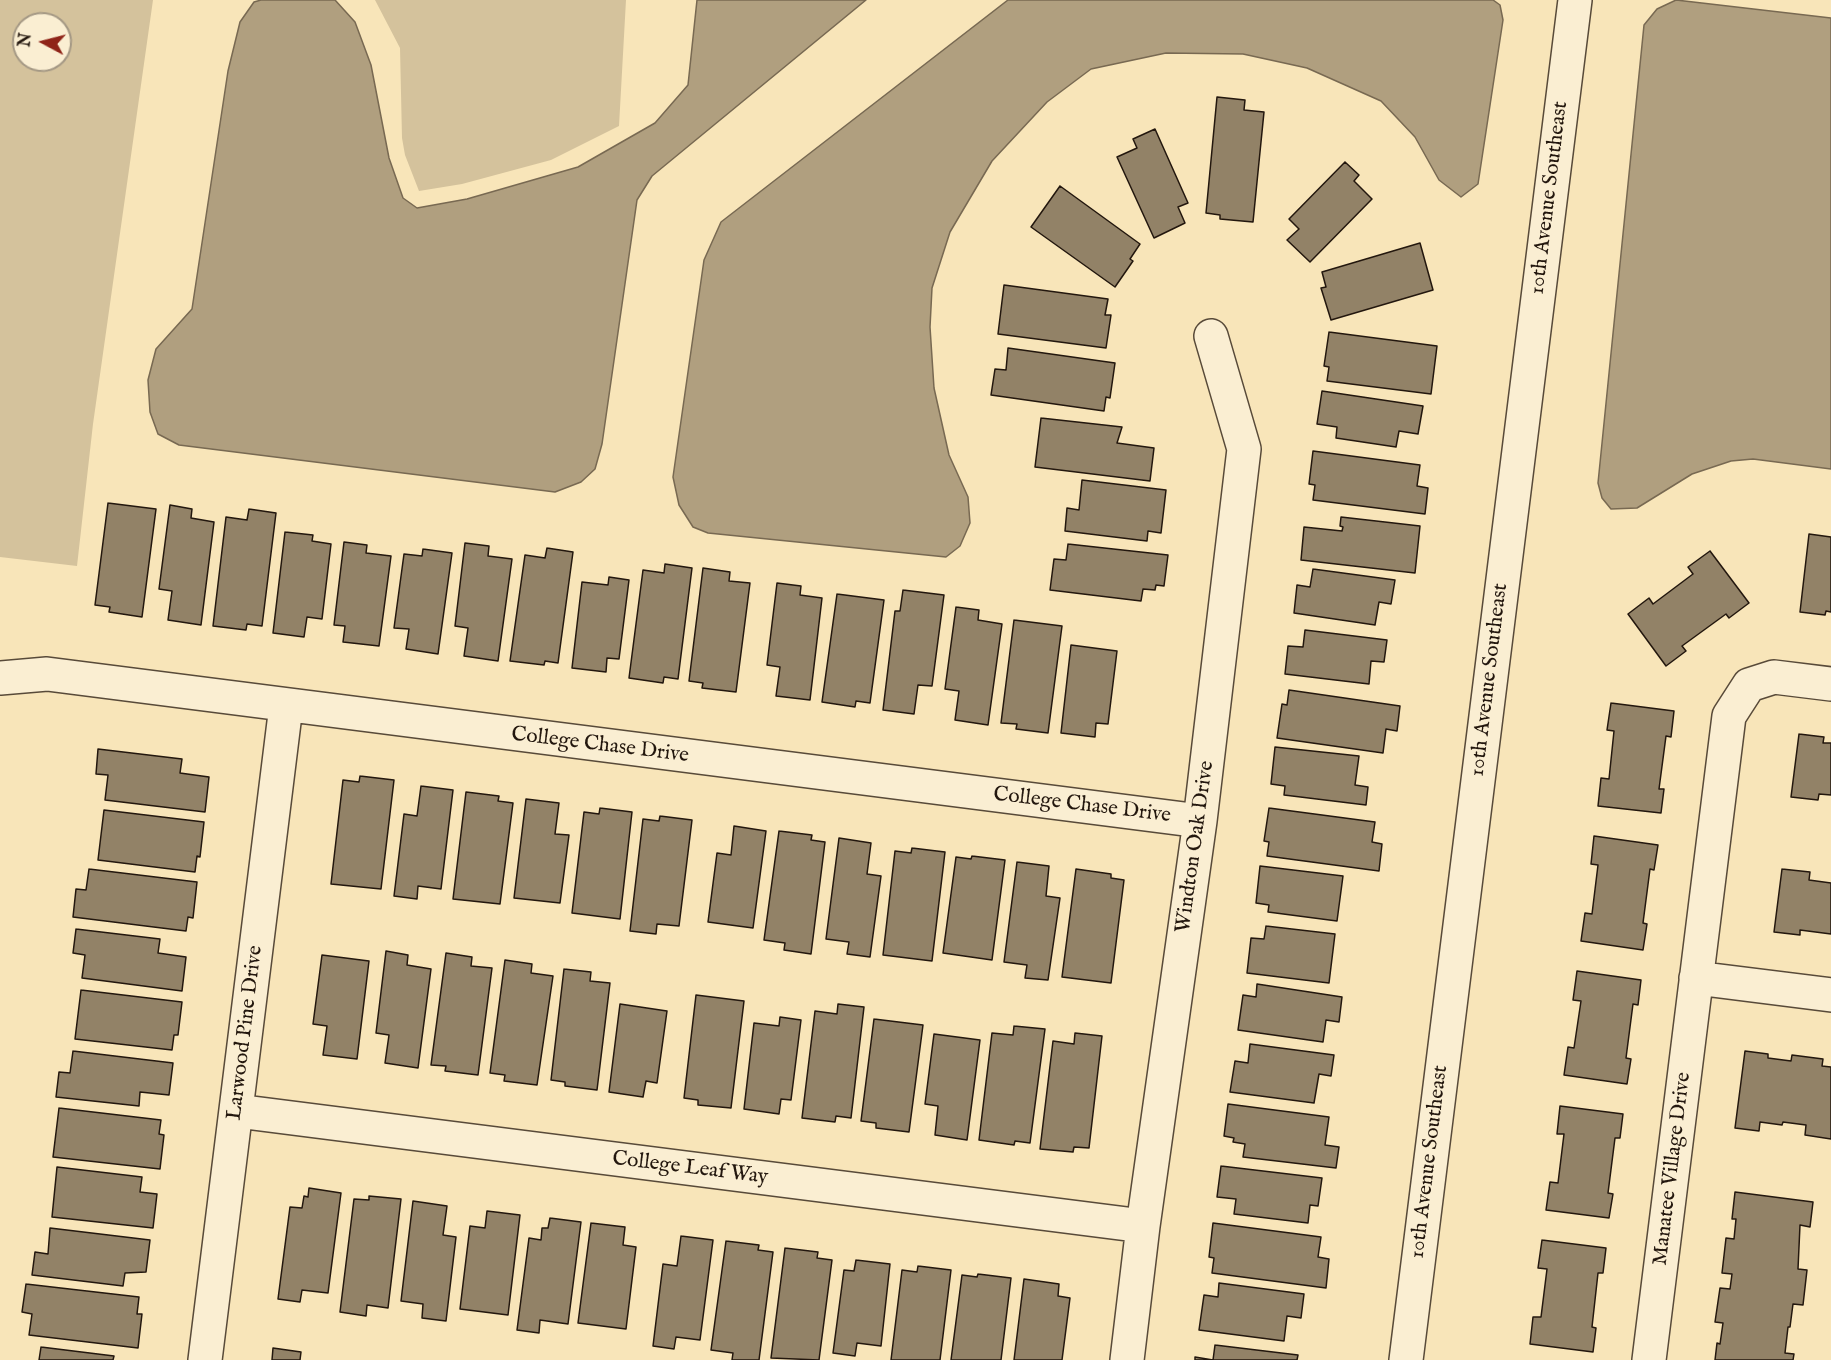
<!DOCTYPE html>
<style>
body{margin:0}
#map{position:relative;width:1831px;height:1360px;overflow:hidden;background:#f8e5b9;font-family:"IM FELL English",serif}
canvas{display:block}
.north{position:absolute;left:12px;top:12px;width:60px;height:60px;box-sizing:border-box;background:#faeed2;border:2px solid #a49884;border-radius:50%;rotate:277deg;font-size:16px;font-weight:700;line-height:24px;text-align:center;color:#23170e}
.north::after{content:'';display:block;margin:auto;width:21px;height:27px;background:#8f2418;clip-path:polygon(50% 0,100% 100%,50% 72%,0 100%)}
</style>
<div id="map">
<canvas width="1831" height="1360"></canvas>
<div class="north">N</div>
</div>
<script>
const ctx = document.querySelector('canvas').getContext('2d');
ctx.lineJoin = 'round';
function paint(path, color) { ctx.fillStyle = color; ctx.fill(path, 'evenodd'); }
const poly = rows => new Path2D(rows.map(r => 'M' + r).join(''));
function strokePath(path, color, width, dash) { ctx.strokeStyle = color; ctx.lineWidth = width; ctx.lineCap = dash ? 'butt' : 'round'; ctx.setLineDash(dash || []); ctx.stroke(path); }
function write(font, color, halo, rows, align = 'center') {
  ctx.font = font + ' "IM FELL English",serif'; ctx.lineWidth = 5; ctx.setLineDash([]); ctx.textBaseline = 'middle'; ctx.strokeStyle = halo; ctx.fillStyle = color; for (const [text, x, y, turn = 0] of rows) {
    ctx.save(); ctx.translate(x, y); ctx.rotate((+turn || 0) * Math.PI / 180); ctx.textAlign = isNaN(turn) ? turn : align; if (halo) ctx.strokeText(text, 0, 0); ctx.fillText(text, 0, 0); ctx.restore();
  }
}
paint(poly([
 [0,0,153,0,93,424,77,566,0,557],
 [24,24,60,24,60,60,24,60],
 [375,0,626,0,619,126,551,160,462,184,419,191,405,155,402,138,400,48]
]), '#d4c29c');
const water = poly([
 [261,0,335,0,355,22,371,65,389,158,403,198,417,208,467,199,578,167,655,123,688,85,697,0,866,0,652,176,637,200,602,444,595,469,581,482,555,492,179,445,158,434,150,412,148,380,156,349,192,309,228,71,240,22,254,2,261,0],
 [1008,0,1493,0,1500,5,1503,20,1478,184,1461,197,1439,180,1415,137,1381,101,1307,68,1243,54,1166,53,1091,69,1047,102,992,161,950,232,932,288,930,327,934,388,949,455,968,497,970,523,960,546,946,557,708,533,693,527,679,505,673,477,704,260,721,222,1008,0],
 [1676,0,1831,18,1831,469,1753,459,1731,461,1692,474,1637,508,1611,509,1602,498,1598,483,1644,25,1657,9,1676,0]
]);
paint(water, '#b09f7f');
strokePath(water, '#786952', 1.5);
const building = poly([
 [1217,97,1245,100,1244,110,1264,112,1253,222,1220,219,1220,215,1206,213,1217,97],
 [1155,129,1188,203,1178,207,1185,223,1154,238,1117,157,1137,148,1133,139,1155,129],
 [1345,162,1359,175,1354,181,1372,199,1310,262,1287,240,1299,229,1289,219,1345,162],
 [1060,186,1140,244,1130,259,1133,261,1115,287,1031,227,1060,186],
 [1420,243,1433,290,1331,320,1321,288,1326,287,1322,272,1420,243],
 [1004,285,1108,299,1105,315,1111,315,1106,348,998,334,1004,285],
 [1329,332,1437,346,1431,394,1327,381,1329,367,1324,366,1329,332],
 [1008,348,1115,363,1110,398,1106,397,1104,411,991,395,995,369,1006,370,1008,348],
 [1322,391,1423,406,1418,434,1399,431,1396,447,1336,438,1337,427,1317,424,1322,391],
 [1041,418,1122,427,1117,443,1154,448,1150,481,1035,467,1041,418],
 [1313,451,1420,465,1417,486,1428,488,1425,514,1313,500,1315,485,1309,484,1313,451],
 [1082,480,1166,490,1161,533,1148,531,1147,541,1065,531,1067,508,1079,510,1082,480],
 [108,503,156,509,142,617,109,612,110,607,95,605,108,503],
 [170,505,192,509,191,518,214,522,201,625,168,620,172,591,159,589,170,505],
 [249,509,276,513,262,626,247,624,246,630,213,626,226,517,247,520,249,509],
 [1341,517,1420,526,1415,573,1301,560,1304,527,1342,531,1343,527,1340,526,1341,517],
 [285,532,313,535,312,541,331,544,322,619,307,617,304,637,273,633,285,532],
 [1809,534,1831,537,1831,612,1826,611,1825,615,1800,612,1809,534],
 [344,542,367,545,366,553,391,556,379,646,343,642,345,626,334,625,344,542],
 [465,543,489,546,488,556,512,559,498,661,464,656,468,628,455,626,465,543],
 [1068,544,1168,555,1164,586,1156,585,1155,590,1143,589,1141,601,1050,590,1054,559,1066,560,1068,544],
 [547,548,573,552,558,663,545,661,544,665,510,661,525,555,545,558,547,548],
 [423,549,452,553,438,654,406,649,409,629,394,628,404,554,422,556,423,549],
 [1710,551,1749,603,1729,618,1726,614,1682,646,1686,651,1666,666,1628,614,1649,598,1653,604,1693,574,1688,567,1710,551],
 [665,564,692,568,678,679,664,677,663,683,629,678,643,570,664,573,665,564],
 [703,568,730,572,729,581,750,583,736,692,702,688,703,683,689,681,703,568],
 [1313,569,1395,580,1391,604,1379,602,1375,625,1294,613,1297,585,1310,587,1313,569],
 [609,577,629,580,619,659,607,658,606,672,572,668,582,582,608,585,609,577],
 [777,583,801,586,800,595,822,598,810,700,776,696,780,667,767,665,777,583],
 [903,590,944,595,932,686,918,685,914,714,883,710,895,611,900,611,903,590],
 [837,594,884,600,870,703,856,701,855,707,822,702,837,594],
 [956,607,979,610,978,620,1002,624,988,725,955,720,959,691,945,689,956,607],
 [1014,620,1062,626,1048,733,1016,729,1017,724,1001,723,1014,620],
 [1305,630,1387,640,1384,662,1371,661,1369,684,1285,674,1288,646,1303,647,1305,630],
 [1071,645,1117,651,1108,724,1096,723,1095,737,1061,733,1071,645],
 [1289,690,1400,706,1397,731,1386,729,1383,753,1277,738,1282,704,1287,705,1289,690],
 [1611,703,1674,711,1671,737,1666,736,1659,789,1664,789,1661,813,1598,806,1601,778,1609,779,1614,731,1607,730,1611,703],
 [1799,734,1824,737,1823,743,1831,743,1831,795,1819,794,1818,800,1791,797,1799,734],
 [1275,747,1359,756,1355,785,1368,787,1366,805,1284,795,1285,786,1271,784,1275,747],
 [98,749,182,759,180,773,209,777,205,812,105,800,108,775,96,774,98,749],
 [360,776,394,780,381,889,331,884,343,780,359,782,360,776],
 [421,786,453,790,441,889,418,886,417,899,394,896,404,814,417,816,421,786],
 [466,792,499,796,498,801,513,803,500,904,453,899,466,792],
 [526,799,559,803,555,834,569,835,560,903,514,898,526,799],
 [600,808,632,812,620,919,572,913,584,812,599,814,600,808],
 [1269,808,1375,822,1372,842,1382,844,1379,871,1267,856,1269,842,1264,841,1269,808],
 [104,810,204,822,200,857,197,856,195,872,98,860,104,810],
 [660,816,692,820,679,926,657,924,656,934,630,931,643,819,659,821,660,816],
 [734,826,766,831,753,928,708,922,717,853,731,855,734,826],
 [779,831,812,835,811,840,825,842,811,954,784,950,785,943,764,940,779,831],
 [1594,836,1658,845,1654,870,1650,869,1643,923,1647,924,1643,950,1581,941,1585,913,1592,914,1598,865,1591,864,1594,836],
 [839,838,871,843,867,874,881,876,870,957,847,954,849,942,826,939,839,838],
 [912,848,945,852,932,961,883,955,895,851,911,853,912,848],
 [972,856,1005,860,992,960,943,953,956,857,971,859,972,856],
 [1017,862,1049,866,1046,896,1060,898,1048,980,1025,978,1027,965,1004,962,1017,862],
 [1260,866,1343,876,1337,921,1268,912,1269,905,1256,903,1260,866],
 [89,869,197,882,193,918,188,917,186,931,73,917,76,889,86,890,89,869],
 [1076,869,1111,874,1111,878,1124,880,1111,983,1062,977,1076,869],
 [1782,869,1810,872,1809,880,1831,883,1831,934,1800,930,1800,935,1774,932,1782,869],
 [1266,926,1335,934,1329,983,1247,973,1251,938,1264,939,1266,926],
 [76,929,160,939,158,953,186,957,182,991,82,978,85,955,73,953,76,929],
 [386,951,408,955,407,965,431,969,418,1068,385,1063,389,1035,376,1033,386,951],
 [446,953,472,957,471,966,492,968,478,1075,445,1071,446,1066,431,1065,446,953],
 [322,955,369,961,357,1059,323,1055,327,1026,313,1024,322,955],
 [505,960,532,964,531,973,553,976,537,1085,504,1081,505,1075,490,1073,505,960],
 [564,969,591,972,590,981,610,983,597,1090,565,1086,565,1082,551,1080,564,969],
 [1577,971,1641,980,1638,1005,1633,1004,1626,1058,1631,1059,1627,1084,1564,1075,1568,1047,1574,1048,1581,1001,1573,1000,1577,971],
 [1257,984,1342,997,1339,1022,1326,1020,1323,1042,1238,1030,1243,995,1256,997,1257,984],
 [81,990,182,1002,178,1035,174,1035,172,1050,75,1039,81,990],
 [696,995,744,1001,731,1108,698,1105,698,1100,684,1098,696,995],
 [620,1004,667,1011,657,1083,646,1081,643,1097,609,1092,620,1004],
 [838,1004,864,1007,851,1118,836,1116,835,1122,802,1118,815,1011,837,1014,838,1004],
 [780,1017,801,1020,791,1100,781,1099,779,1114,744,1109,754,1023,779,1026,780,1017],
 [874,1019,923,1025,909,1132,876,1128,876,1123,861,1121,874,1019],
 [1014,1026,1045,1029,1030,1143,1015,1141,1014,1145,979,1140,992,1033,1013,1035,1014,1026],
 [1075,1033,1102,1036,1089,1148,1074,1147,1073,1152,1040,1149,1053,1041,1074,1044,1075,1033],
 [934,1034,980,1040,967,1140,935,1135,938,1106,925,1104,934,1034],
 [1250,1044,1334,1055,1331,1076,1319,1074,1314,1103,1230,1092,1235,1061,1248,1063,1250,1044],
 [73,1051,173,1063,169,1095,140,1092,139,1106,56,1097,59,1072,70,1073,73,1051],
 [1745,1051,1768,1054,1768,1058,1791,1061,1792,1055,1823,1059,1822,1066,1831,1067,1831,1139,1805,1135,1806,1125,1783,1122,1782,1125,1760,1122,1759,1131,1735,1128,1745,1051],
 [1228,1104,1329,1117,1325,1145,1339,1147,1336,1168,1243,1157,1245,1144,1233,1142,1234,1138,1224,1136,1228,1104],
 [1560,1106,1623,1114,1620,1138,1615,1138,1608,1193,1613,1194,1609,1218,1546,1210,1550,1182,1558,1183,1564,1134,1557,1134,1560,1106],
 [59,1108,161,1120,159,1134,164,1135,160,1169,53,1157,59,1108],
 [1221,1166,1322,1178,1318,1206,1310,1205,1308,1223,1234,1214,1236,1199,1217,1197,1221,1166],
 [57,1167,142,1177,140,1192,157,1194,153,1228,52,1217,57,1167],
 [309,1188,341,1193,328,1293,302,1290,300,1302,278,1299,290,1207,302,1208,304,1196,308,1197,309,1188],
 [1735,1192,1813,1202,1810,1227,1800,1225,1798,1269,1807,1270,1803,1305,1793,1304,1790,1327,1788,1327,1785,1353,1794,1354,1793,1360,1715,1360,1717,1343,1720,1344,1723,1323,1715,1322,1720,1288,1730,1289,1732,1274,1722,1273,1726,1238,1734,1239,1736,1219,1732,1219,1735,1192],
 [369,1196,401,1199,388,1308,367,1305,366,1316,340,1312,354,1199,369,1200,369,1196],
 [413,1201,447,1206,443,1235,456,1237,446,1321,422,1318,423,1304,401,1301,413,1201],
 [487,1211,520,1215,508,1315,460,1309,470,1226,485,1228,487,1211],
 [550,1218,581,1222,568,1324,540,1320,539,1333,517,1330,529,1238,541,1240,542,1228,548,1228,550,1218],
 [591,1223,625,1227,623,1245,636,1247,626,1329,578,1323,591,1223],
 [1213,1223,1321,1237,1318,1257,1329,1259,1326,1288,1212,1273,1214,1258,1209,1257,1213,1223],
 [50,1228,150,1240,146,1272,125,1273,123,1286,32,1275,35,1252,48,1254,50,1228],
 [681,1236,713,1240,700,1340,676,1337,674,1349,653,1346,663,1264,677,1266,681,1236],
 [1542,1240,1606,1248,1603,1273,1598,1273,1592,1327,1596,1328,1593,1352,1530,1344,1533,1317,1541,1317,1547,1269,1538,1268,1542,1240],
 [726,1241,759,1245,758,1250,773,1252,759,1360,732,1360,733,1353,711,1350,726,1241],
 [785,1248,818,1252,817,1258,832,1260,819,1360,771,1358,785,1248],
 [856,1260,890,1264,881,1346,857,1343,855,1356,833,1353,844,1270,854,1271,856,1260],
 [918,1266,951,1270,940,1360,891,1360,902,1270,917,1272,918,1266],
 [978,1274,1011,1278,1001,1360,951,1360,962,1275,977,1277,978,1274],
 [1024,1279,1059,1284,1058,1296,1070,1298,1062,1360,1014,1360,1024,1279],
 [1219,1283,1304,1294,1301,1318,1287,1316,1284,1341,1199,1330,1204,1295,1218,1297,1219,1283],
 [26,1284,139,1297,137,1314,142,1314,138,1348,29,1335,32,1314,22,1312,26,1284],
 [1215,1345,1298,1355,1297,1360,1195,1360,1195,1357,1213,1360,1215,1345],
 [41,1347,114,1356,113,1360,39,1360,41,1347],
 [273,1348,301,1352,300,1360,272,1360,273,1348]
]);
paint(building, '#928267');
strokePath(building, '#23170e', 1.5);
const street = poly([
 [0,678,47,674,1200,821],
 [1696,978,1831,995],
 [237,1111,1143,1226],
 [205,1360,286,706],
 [1127,1360,1143,1226,1200,821,1244,449,1211,336],
 [1406,1360,1575,0],
 [1649,1360,1729,716,1749,685,1774,677,1831,684]
]);
strokePath(street, '#584a39', 36);
strokePath(street, '#faeed2', 33);
write('21px', '#23170e', '#faeed2', [
 ["10th Avenue Southeast",1550,198,-83],
 ["10th Avenue Southeast",1490,680,-83],
 ["College Chase Drive",600,746,7],
 ["College Chase Drive",1082,806,7],
 ["Windton Oak Drive",1196,847,-82],
 ["Larwood Pine Drive",246,1033,-83],
 ["10th Avenue Southeast",1430,1162,-83],
 ["College Leaf Way",690,1169,7],
 ["Manatee Village Drive",1673,1169,-83]
]);
</script>
